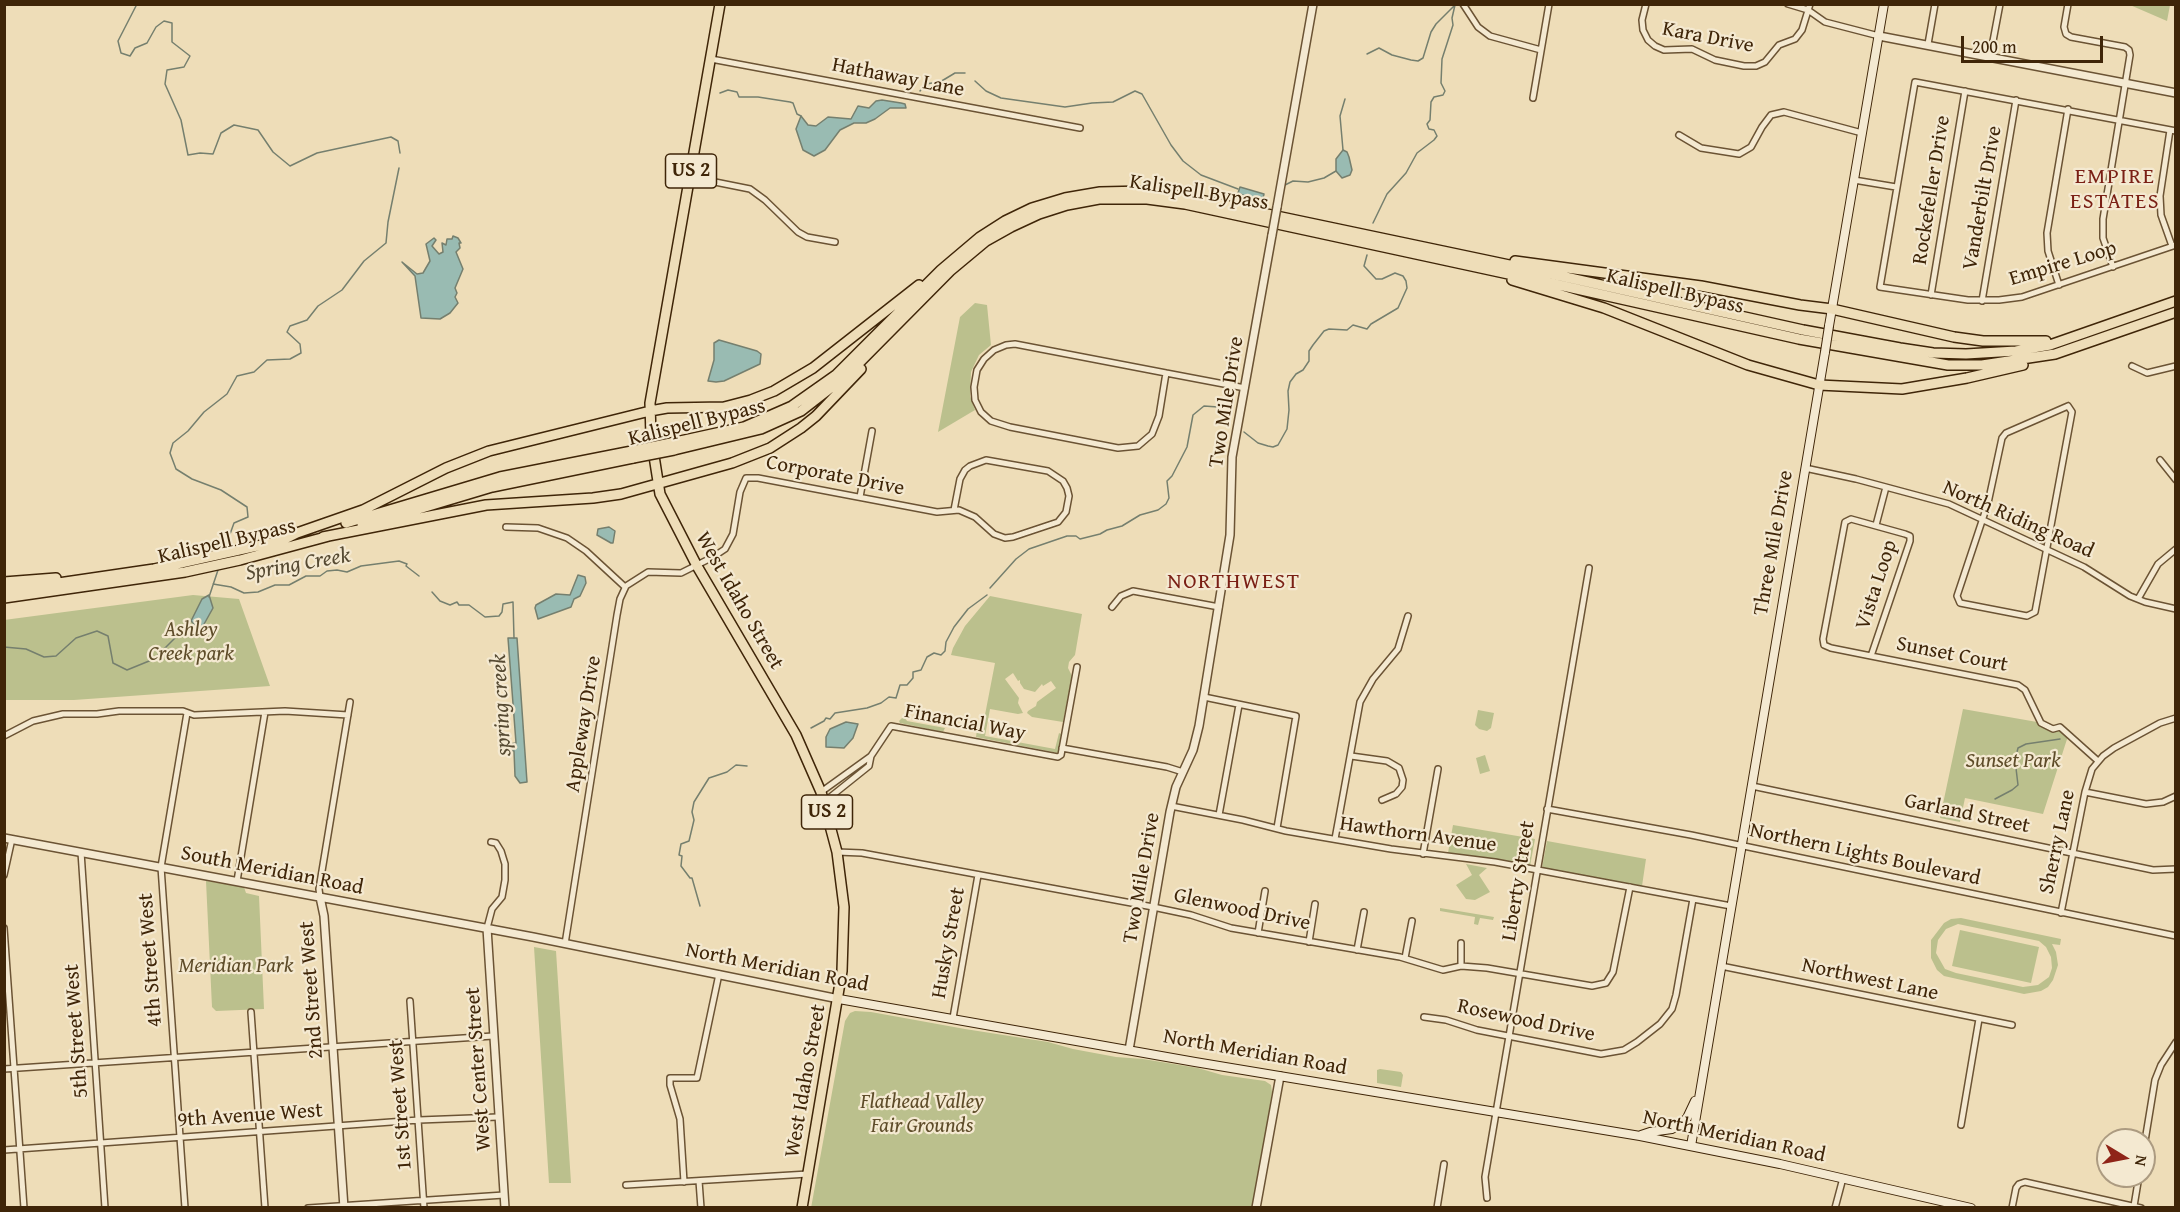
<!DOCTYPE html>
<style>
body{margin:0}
#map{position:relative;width:2180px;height:1212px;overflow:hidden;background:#eeddb8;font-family:"Gentium Book Plus",serif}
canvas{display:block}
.frame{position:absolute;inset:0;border:6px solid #3f2508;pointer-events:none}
.north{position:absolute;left:2096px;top:1128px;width:60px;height:60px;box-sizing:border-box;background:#f4e9d1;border:2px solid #ac9b81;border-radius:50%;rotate:100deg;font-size:16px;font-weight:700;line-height:24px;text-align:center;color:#3f2508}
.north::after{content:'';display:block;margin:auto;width:21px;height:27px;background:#8f2418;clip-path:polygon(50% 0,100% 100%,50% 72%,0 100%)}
.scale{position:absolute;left:1961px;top:36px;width:142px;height:27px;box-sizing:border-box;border:3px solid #3f2508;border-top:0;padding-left:8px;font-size:18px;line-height:21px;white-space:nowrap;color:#3f2508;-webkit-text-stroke:4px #f4e9d1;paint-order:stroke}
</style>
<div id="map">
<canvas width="2180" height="1212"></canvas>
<div class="frame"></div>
<div class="north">N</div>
<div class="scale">200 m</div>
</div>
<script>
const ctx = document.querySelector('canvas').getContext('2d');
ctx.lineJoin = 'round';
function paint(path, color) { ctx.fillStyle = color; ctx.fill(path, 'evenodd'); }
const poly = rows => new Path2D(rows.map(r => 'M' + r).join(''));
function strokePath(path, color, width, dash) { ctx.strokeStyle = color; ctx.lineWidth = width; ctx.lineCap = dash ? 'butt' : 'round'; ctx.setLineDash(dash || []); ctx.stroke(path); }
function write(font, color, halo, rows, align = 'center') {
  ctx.font = font + ' "Gentium Book Plus",serif'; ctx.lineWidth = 4.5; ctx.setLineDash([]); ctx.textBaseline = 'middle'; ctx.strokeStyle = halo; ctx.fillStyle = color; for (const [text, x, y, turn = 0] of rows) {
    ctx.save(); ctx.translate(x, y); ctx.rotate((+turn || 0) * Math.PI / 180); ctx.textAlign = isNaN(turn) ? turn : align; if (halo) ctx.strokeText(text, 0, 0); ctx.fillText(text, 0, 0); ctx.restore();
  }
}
paint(poly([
 [2130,5,2170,5,2167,21],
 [975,303,987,305,991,345,979,355,971,372,970,396,975,410,938,432,960,317],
 [193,595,239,599,270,686,74,700,5,700,4,620],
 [990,596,1082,614,1075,655,1069,662,1068,668,1072,676,1063,722,1032,717,1027,713,1028,711,1036,706,1037,702,1056,688,1051,681,1043,686,1042,684,1035,692,1024,689,1020,683,1020,680,1018,681,1013,673,1005,679,1019,698,1018,703,1023,713,1018,714,990,709,985,736,1055,749,1059,733,1061,734,1058,753,976,737,978,723,984,720,995,663,951,655,953,648,965,626],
 [1963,709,2037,722,2045,729,2059,730,2068,736,2043,814,1965,798,1960,822,1940,818],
 [1478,710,1494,713,1491,728,1487,731,1479,729,1475,725],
 [904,716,907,721,945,728,943,732,900,723,899,721],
 [1485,755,1490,771,1480,774,1476,758],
 [1453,825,1535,839,1530,866,1448,853],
 [1547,841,1646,859,1642,886,1542,868],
 [1466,864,1487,868,1479,875,1490,892,1475,900,1466,899,1456,885,1472,875],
 [206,881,244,887,246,893,259,896,264,1009,216,1011,212,1007],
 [1440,908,1494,917,1493,920,1480,918,1478,925,1474,924,1475,917,1440,911],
 [1961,918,2061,939,2060,945,2052,944,2056,952,2058,965,2053,980,2048,987,2041,991,2024,994,1944,976,1937,970,1931,958,1931,940,1944,923,1951,919],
 [1958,924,2039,941,2046,947,2051,957,2052,968,2049,977,2038,985,2023,987,1956,973,1945,969,1936,953,1938,940,1946,929],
 [1960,930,2039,947,2031,983,1952,966],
 [534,947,556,951,571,1183,549,1183],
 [855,1011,871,1012,965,1029,1048,1042,1073,1049,1116,1057,1143,1059,1198,1068,1222,1075,1265,1081,1271,1085,1272,1092,1254,1207,811,1208,845,1021,850,1013],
 [1380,1069,1401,1072,1403,1075,1401,1087,1377,1083,1377,1070]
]), '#bbc08d');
const water = poly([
 [882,100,901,103,905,104,906,108,890,108,875,119,866,123,854,123,840,130,825,150,814,156,803,150,796,129,801,116,808,125,816,126,828,117,851,119,858,106,869,108,876,101,882,100],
 [1343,150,1347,152,1349,157,1352,170,1350,175,1342,178,1336,171,1336,159,1343,150],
 [1240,187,1264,194,1263,198,1252,199,1238,193,1240,187],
 [453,236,458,238,461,243,459,243,460,248,456,252,463,269,455,288,457,293,455,297,458,303,450,313,440,319,421,318,415,276,402,262,417,274,423,273,430,261,426,244,434,238,436,240,432,246,439,254,443,252,442,243,446,245,447,239,452,239,453,236],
 [719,340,757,351,761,354,760,364,724,381,716,382,708,381,714,360,714,343,719,340],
 [609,527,615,531,613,543,611,543,597,535,598,529,609,527],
 [578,575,585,577,586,583,580,596,574,599,571,607,538,619,535,608,536,605,556,594,570,595,578,575],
 [209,595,213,608,203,626,199,629,191,621,202,599,209,595],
 [508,638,517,638,527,782,520,783,515,776,514,751,504,750,504,745,516,743,508,638],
 [846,722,858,724,853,738,844,748,826,747,826,737,830,729,846,722]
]);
paint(water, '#99bbb2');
strokePath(water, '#757f6e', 1.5);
strokePath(poly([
 [137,4,118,41,121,53,130,56,135,48,147,43,156,27,164,21,172,23,172,42,190,56,184,67,167,70,165,84,181,120,188,155,200,153,213,154,221,133,234,125,258,130,273,152,290,166,317,153,391,137,398,141,400,153],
 [1367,54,1379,48,1392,55,1411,60,1418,61,1423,58,1431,32,1436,24,1455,5],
 [975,81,986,91,1001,98,1065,107,1092,103,1113,102,1135,91,1142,94,1171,145,1183,161,1201,175,1238,189],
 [920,91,925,84,940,82,955,73,965,73],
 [720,93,728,90,737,92,739,97,758,97,790,102,793,103,797,114,801,116],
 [1343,150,1340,116,1345,99],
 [1285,185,1293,181,1308,182,1324,178,1336,171],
 [1373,223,1387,194,1406,173,1417,153,1434,140,1437,136,1434,130,1429,129,1427,124,1430,120,1431,102,1434,97,1443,95,1445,91,1441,83,1442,59,1453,25,1452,18,1455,5],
 [1244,432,1258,443,1268,446,1273,447,1278,445,1287,429,1289,410,1288,391,1290,382,1296,374,1303,370,1309,361,1309,351,1313,345,1324,331,1329,329,1347,330,1353,325,1367,329,1371,324,1398,308,1407,288,1406,281,1403,276,1395,273,1382,279,1376,279,1364,266,1367,255],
 [225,548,234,523,248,517,247,507,221,490,192,479,176,469,170,453,173,443,188,431,204,412,227,394,237,376,254,372,267,360,290,359,301,353,300,344,287,332,290,326,307,320,318,306,342,290,364,261,386,243,388,222,399,168],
 [213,584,231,587,244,593,258,592,275,585,289,585,306,576,320,576,327,571,337,570,347,572,361,566,399,561,407,564,406,566,419,576],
 [990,588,1016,559,1029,549,1067,536,1076,536,1080,539,1100,534,1107,530,1122,526,1140,515,1158,510,1166,504,1169,498,1167,481,1172,476,1187,447,1193,415,1204,406,1218,407],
 [432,592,440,601,450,605,457,602,459,605,469,605,485,617,499,616,502,612,503,604,513,602,514,638],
 [209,597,218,570],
 [4,647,26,649,44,657,56,656,76,638,97,631,108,636,113,663,127,670,154,659,177,636,194,633,197,626],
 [811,728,824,721,826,718,830,719,835,713,867,708,881,703,889,697,896,698,900,685,907,685,913,678,913,672,921,670,927,657,934,653,941,655,945,651,946,642,954,627,968,609,987,595],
 [1995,799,2012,790,2018,785,2015,760,2018,748,2026,744,2060,739],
 [700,906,692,878,690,878,681,866,682,856,679,855,681,844,689,841,694,820,692,812,694,802,709,778,727,772,736,765,747,766]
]), '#757f6e', 1.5);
const minor = poly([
 [1463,4,1478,27,1490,36,1541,50],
 [1646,4,1642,20,1643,30,1648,40,1655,46,1664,50,1692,49,1715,60,1744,66,1756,66,1765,62,1779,45,1795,39,1802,30,1810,4],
 [1788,4,1808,10,1825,22,1879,36],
 [2068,4,2064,27,2066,34,2071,37,2125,47,2129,50,2130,55,2103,219,2103,238,2113,267],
 [1928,44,1935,4],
 [1990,57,2000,4],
 [711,59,1080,128],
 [1533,98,1549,4],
 [2170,130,2160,196,2161,215,2172,246],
 [2176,131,1915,82,1880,287,1968,300,1999,300,2022,297,2176,245],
 [1679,135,1701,148,1739,154,1751,147,1762,127,1771,115,1784,112,1862,133],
 [690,177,750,189,765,200,798,232,807,237,835,242],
 [1854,180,1896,187],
 [2059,285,2048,251,2047,233,2068,109],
 [1931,295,1965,91],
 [1982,301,2016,100],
 [1015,344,1166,373,1159,416,1152,434,1138,446,1118,448,1010,427,991,421,981,412,975,400,974,387,977,370,984,359,994,350,1006,345,1015,344],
 [2132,366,2147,373,2176,366],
 [1166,373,1245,388],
 [2068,406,2072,412,2035,612,2027,616,1960,603,1957,596,1988,503,2002,438,2006,433,2068,406],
 [2160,460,2176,480],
 [1805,468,1856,479,1949,504,2084,567,2130,596,2145,602,2176,609],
 [860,497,872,431],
 [1876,525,1886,487],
 [506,527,538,528,567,538,586,551,625,587],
 [2138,599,2158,564,2176,549],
 [1112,607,1121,596,1133,591,1219,607],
 [1871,656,1910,541,1910,536,1905,534,1851,519,1845,522,1823,639,1824,645,1831,648,1871,656,2018,685,2025,690,2041,723,2053,729,2060,727,2098,761],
 [1204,697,1296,716,1277,828],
 [4,736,33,721,63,714,97,714,119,711,183,711,194,715,285,711,348,715],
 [1062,748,1167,767,1183,772],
 [1351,756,1387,761,1399,768,1403,780,1402,787,1396,794,1382,800],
 [1752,786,2153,870,2176,869],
 [821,792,871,756],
 [2085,792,2146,804,2163,802,2176,796],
 [824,802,869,766,871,756,891,726,1058,757,1061,755,1077,667],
 [1171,806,1243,820,1286,831,1391,849,1495,862,1731,906],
 [1547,809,1691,835,2176,936],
 [1219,815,1239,705],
 [1335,839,1360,702,1373,679,1398,649,1408,616],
 [81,852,105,1208],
 [837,852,862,853,1153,907,1191,915,1231,928,1400,957,1443,970,1461,966,1487,968,1592,986,1606,983,1613,972,1630,887],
 [1423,854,1438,769],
 [4,875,12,839],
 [237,881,265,712],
 [320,897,319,889,350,702],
 [2061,913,2085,792,2092,769,2103,756,2114,748,2160,723,2176,718],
 [4,928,24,1208],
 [487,928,492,909,502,897,505,880,505,864,501,851,496,843,491,842],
 [1258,933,1265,891],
 [1309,942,1315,904],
 [565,944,617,615,620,599,626,586,648,572,681,573,713,557,725,549,733,534,740,492,746,478,758,478,937,512,959,510,975,517,994,534,1005,538,1013,537,1058,522,1066,512,1069,496,1067,488,1063,481,1048,471,986,460,970,466,965,470,960,479,954,510],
 [1357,950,1364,912],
 [1405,958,1412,921],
 [1461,966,1461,943],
 [1721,966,2012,1025],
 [410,1001,424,1208],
 [251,1012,265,1208],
 [1424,1017,1446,1020,1477,1030,1601,1054,1624,1050,1637,1042,1660,1024,1672,1009,1676,995,1693,899],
 [953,1018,978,875],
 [4,1069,493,1036],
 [1961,1125,1979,1019],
 [2144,1147,2155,1080,2161,1065,2176,1042],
 [4,1150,419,1120,498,1117],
 [699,1181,701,1208],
 [684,1182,680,1119,670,1085,670,1078,697,1078,719,974],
 [626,1185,808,1174],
 [1487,1198,1485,1177,1589,568],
 [2134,1206,2139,1176],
 [185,1208,161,867,187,713],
 [308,1208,504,1195],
 [1437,1208,1444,1164],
 [1835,1208,1843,1178],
 [2012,1208,2016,1188,2019,1184,2025,1182,2141,1208]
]);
const tertiary = poly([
 [1879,36,2176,93],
 [1277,207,1313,4],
 [4,838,533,937,839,999],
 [320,897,324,916,344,1208],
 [487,928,505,1208],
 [1129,1050,1170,812,1176,787,1193,750,1199,726,1230,535,1232,457,1272,235],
 [1256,1208,1280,1076]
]);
const secondary = poly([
 [1829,326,1884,4],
 [839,999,1195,1062,1640,1136,1780,1164,1971,1208],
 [1641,1135,1650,1132,1672,1129,1679,1125,1687,1118,1695,1101],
 [1691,1146,1825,352]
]);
const trunk = poly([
 [720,4,650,403,651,437,660,494,697,566,796,735,821,792,837,852,844,907,842,971,802,1208],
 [1515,261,1701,286,1800,305,1832,309,1954,337,1983,341,2046,341],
 [1512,280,1604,308,1748,365,1819,385,1902,389,1967,378,2023,365],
 [671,443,744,427,792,406,836,375,941,270,980,237,1005,221,1032,208,1065,198,1100,192,1145,191,1191,198,1552,274,1803,330,1900,348,1933,353,1966,354,2016,351,2050,345,2176,301],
 [674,450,761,429,801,411,846,376,950,271,986,241,1011,227,1039,214,1067,205,1099,199,1147,199,1185,204,1550,283,1799,339,1948,365,1982,365,2055,354,2176,312],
 [346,523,500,477,632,451],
 [362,526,492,487,633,458],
 [323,537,486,505,593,498,621,494,732,463,770,448,801,428,816,416,861,369],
 [281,541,297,533,363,510,446,468,489,451,650,411,667,408,724,407,751,400,774,391,813,368,919,285],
 [4,582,56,578],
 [4,591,154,569,284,540],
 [4,598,185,572,240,560,329,536]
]);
strokePath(minor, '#6b5334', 8);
strokePath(tertiary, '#6b5334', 10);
strokePath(secondary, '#3f2508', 10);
strokePath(trunk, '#3f2508', 12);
strokePath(minor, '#f4e9d1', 5);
strokePath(tertiary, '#f4e9d1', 7);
strokePath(secondary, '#f4e9d1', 8);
strokePath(trunk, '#eeddb8', 9);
const tertiaryBridge = poly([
 [1272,235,1277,207]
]);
const secondaryBridge = poly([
 [1825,352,1829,326]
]);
const trunkBridge = poly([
 [632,451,671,443],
 [633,458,674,450]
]);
strokePath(tertiaryBridge, '#6b5334', 10, []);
strokePath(secondaryBridge, '#3f2508', 10, []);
strokePath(trunkBridge, '#3f2508', 12, []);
strokePath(tertiaryBridge, '#f4e9d1', 7);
strokePath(secondaryBridge, '#f4e9d1', 8);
strokePath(trunkBridge, '#eeddb8', 9);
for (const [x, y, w] of [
 [691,171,51],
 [827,812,51]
]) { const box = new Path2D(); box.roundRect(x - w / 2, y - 17, w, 34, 4.5); ctx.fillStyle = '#f4e9d1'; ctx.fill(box); strokePath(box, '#3f2508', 1.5); }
write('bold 20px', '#3f2508', null, [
 ["US 2",691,171],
 ["US 2",827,812]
]);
write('21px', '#3f2508', '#f4e9d1', [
 ["Kara Drive",1708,38,11],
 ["Hathaway Lane",898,78,11],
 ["Rockefeller Drive",1932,190,-81],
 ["Kalispell Bypass",1199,193,9],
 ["Vanderbilt Drive",1983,198,-80],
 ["Empire Loop",2063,264,-17],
 ["Kalispell Bypass",1675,292,13],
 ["Two Mile Drive",1227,402,-81],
 ["Kalispell Bypass",697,423,-14],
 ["Corporate Drive",835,476,11],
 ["North Riding Road",2018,520,24],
 ["Kalispell Bypass",227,542,-13],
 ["Three Mile Drive",1774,543,-80],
 ["Vista Loop",1877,585,-72],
 ["West Idaho Street",739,601,60],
 ["Sunset Court",1952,655,11],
 ["Financial Way",965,723,11],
 ["Appleway Drive",584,724,-81],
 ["Garland Street",1967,814,12],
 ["Hawthorn Avenue",1418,835,8],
 ["Sherry Lane",2058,842,-78],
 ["Northern Lights Boulevard",1865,855,12],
 ["South Meridian Road",272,871,11],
 ["Two Mile Drive",1142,878,-80],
 ["Liberty Street",1519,881,-81],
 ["Glenwood Drive",1242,910,12],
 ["Husky Street",949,943,-80],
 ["4th Street West",151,960,-94],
 ["North Meridian Road",777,968,11],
 ["Northwest Lane",1870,980,12],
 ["2nd Street West",312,990,-94],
 ["Rosewood Drive",1526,1021,12],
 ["5th Street West",77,1031,-94],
 ["North Meridian Road",1255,1053,10],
 ["West Center Street",479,1069,-94],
 ["West Idaho Street",806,1081,-80],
 ["1st Street West",401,1105,-94],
 ["9th Avenue West",250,1116,-4],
 ["North Meridian Road",1734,1137,12]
]);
write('italic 21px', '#5e4c29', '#f4e9d1', [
 ["Ashley",191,631],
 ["Creek park",191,655],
 ["Sunset Park",2013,762],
 ["Meridian Park",236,967],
 ["Flathead Valley",922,1103],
 ["Fair Grounds",922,1127]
]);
ctx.letterSpacing = '1.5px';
write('22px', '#7a1f14', '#f4e9d1', [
 ["EMPIRE",2115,177],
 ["ESTATES",2115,202],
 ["NORTHWEST",1234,582]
]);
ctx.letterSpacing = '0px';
write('italic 22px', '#564a32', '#f4e9d1', [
 ["Spring Creek",298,565,-10],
 ["spring creek",502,705,-93]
]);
</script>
